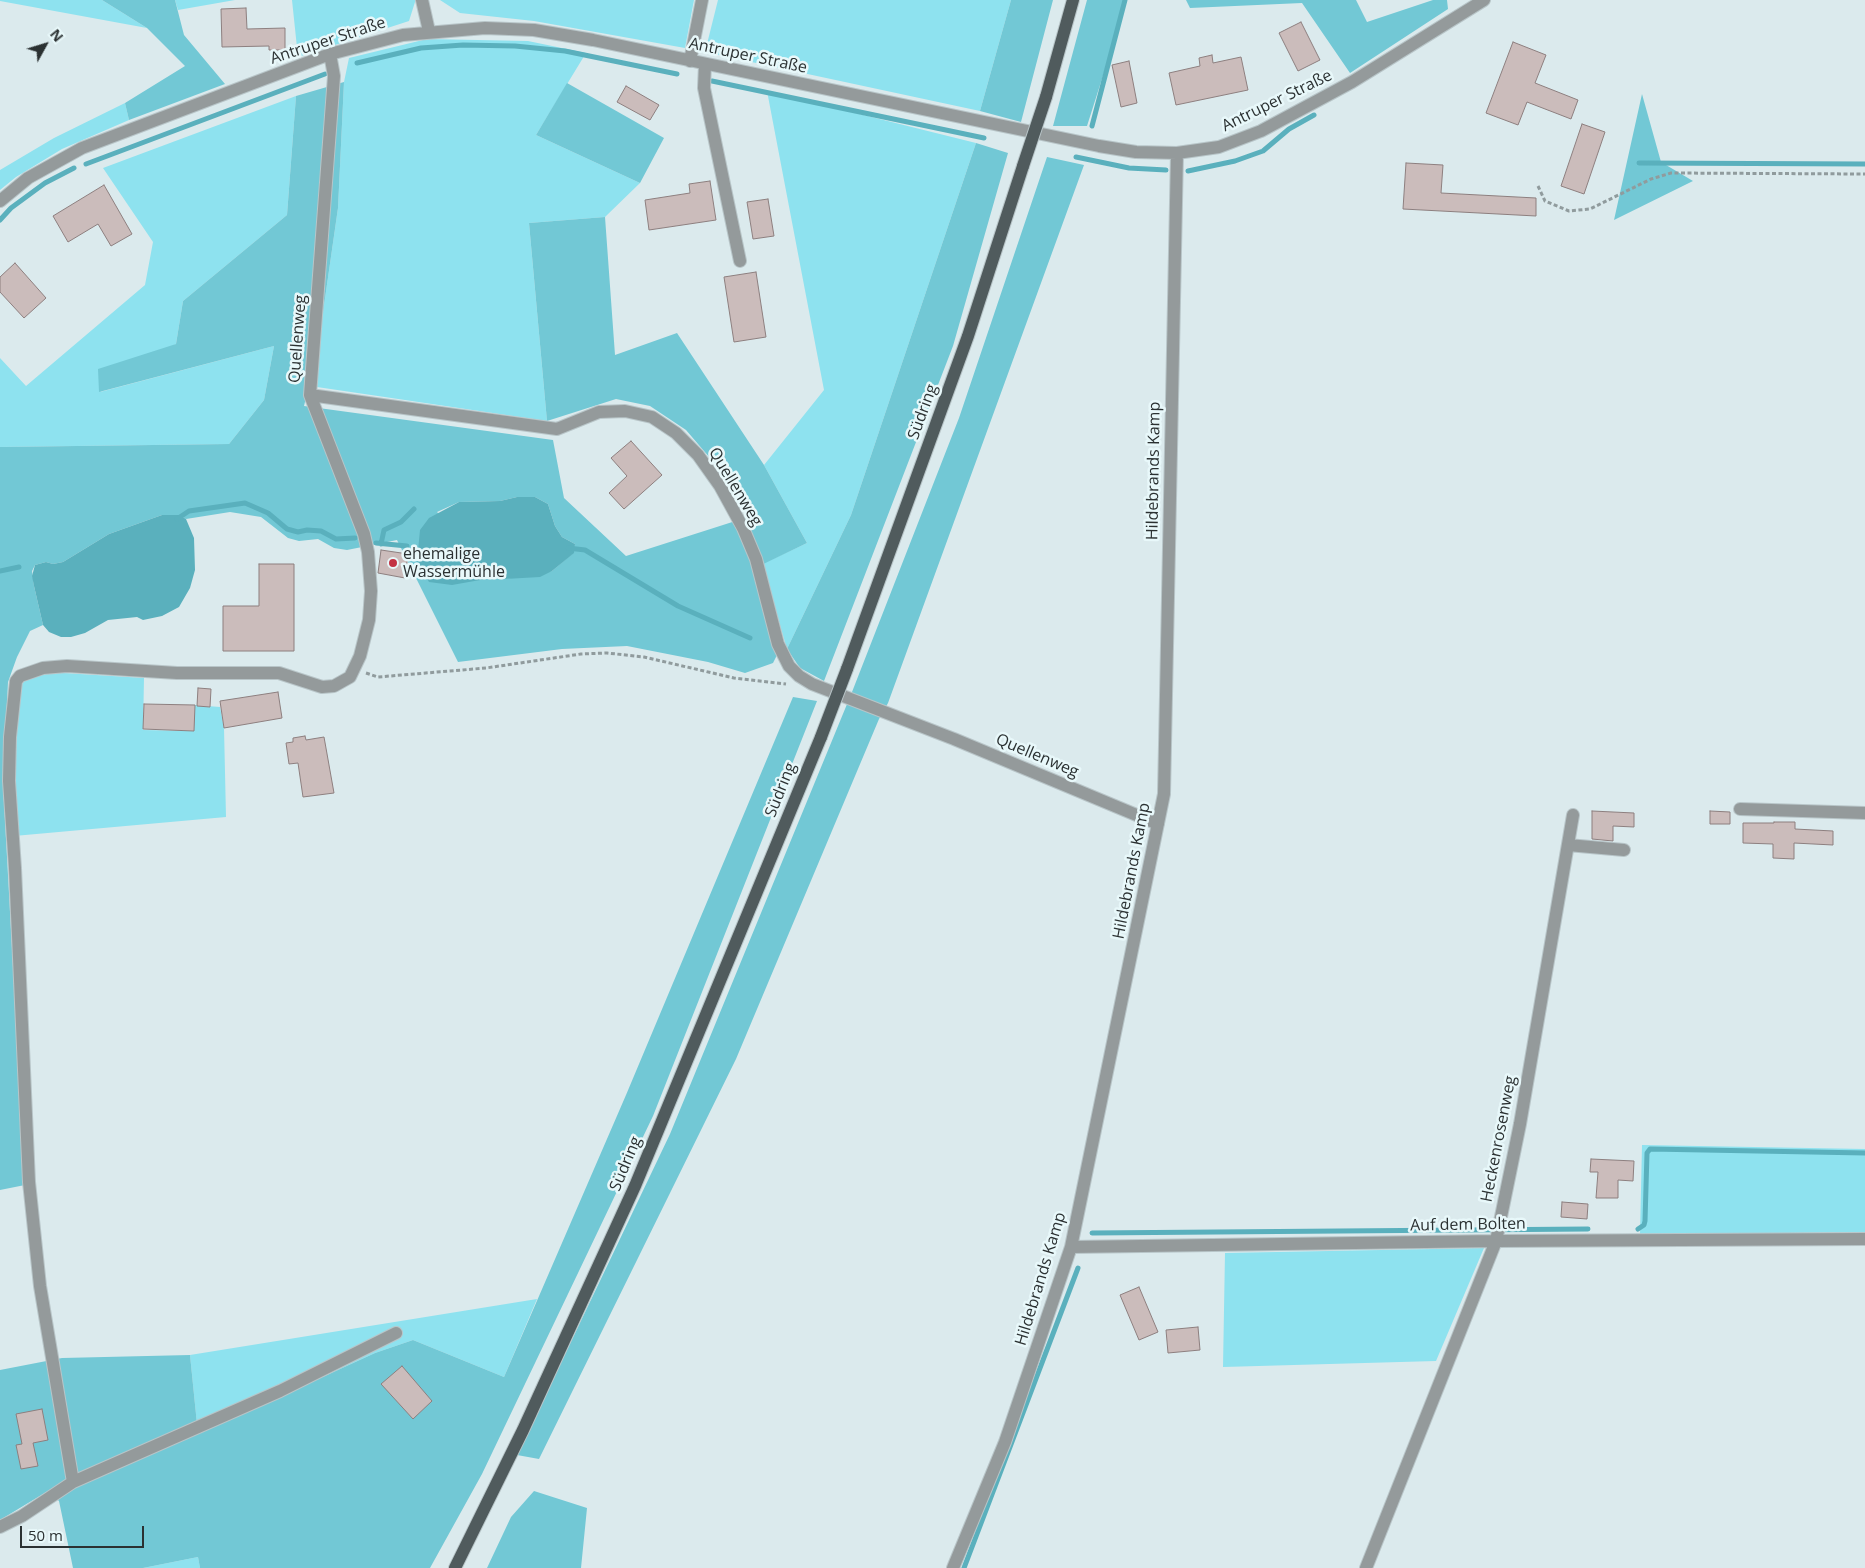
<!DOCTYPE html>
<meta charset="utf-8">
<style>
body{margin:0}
#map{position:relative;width:1865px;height:1568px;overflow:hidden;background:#dbeaed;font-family:"Open Sans",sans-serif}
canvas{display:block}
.north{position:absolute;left:20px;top:20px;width:50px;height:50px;-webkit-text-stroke:4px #e8f8fa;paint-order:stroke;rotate:51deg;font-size:14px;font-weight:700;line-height:20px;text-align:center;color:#2b3132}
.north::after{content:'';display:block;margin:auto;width:18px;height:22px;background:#2b3132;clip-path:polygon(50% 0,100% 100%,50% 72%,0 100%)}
.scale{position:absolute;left:20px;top:1526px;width:124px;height:22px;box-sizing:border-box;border:2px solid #2b3132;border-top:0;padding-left:6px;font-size:15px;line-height:18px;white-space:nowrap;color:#2b3132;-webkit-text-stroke:4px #e8f8fa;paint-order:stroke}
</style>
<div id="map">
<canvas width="1865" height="1568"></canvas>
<div class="north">N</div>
<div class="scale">50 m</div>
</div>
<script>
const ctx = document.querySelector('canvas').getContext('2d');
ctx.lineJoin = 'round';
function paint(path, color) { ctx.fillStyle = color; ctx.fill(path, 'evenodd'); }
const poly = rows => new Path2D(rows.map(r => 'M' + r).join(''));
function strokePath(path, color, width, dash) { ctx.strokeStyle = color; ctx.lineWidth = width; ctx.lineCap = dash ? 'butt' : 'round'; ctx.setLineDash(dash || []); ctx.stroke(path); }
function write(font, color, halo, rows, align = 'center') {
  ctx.font = font + ' "Open Sans",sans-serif'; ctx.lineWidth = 5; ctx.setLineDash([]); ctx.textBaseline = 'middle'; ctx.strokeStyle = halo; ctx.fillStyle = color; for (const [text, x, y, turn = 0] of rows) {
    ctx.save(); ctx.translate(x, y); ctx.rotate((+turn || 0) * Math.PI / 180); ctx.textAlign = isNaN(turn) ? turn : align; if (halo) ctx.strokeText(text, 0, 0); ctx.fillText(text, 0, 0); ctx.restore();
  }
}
paint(poly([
 [0,0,102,0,147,28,0,1],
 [175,0,235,0,178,10],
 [292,0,415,0,415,2,409,21,298,57],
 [440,0,694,0,685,48,534,21,460,13],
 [718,0,1011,0,980,111,705,52],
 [427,39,528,41,586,53,536,135,640,183,605,217,529,223,547,421,317,387,318,347,338,208,344,82,349,58],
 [767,91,976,143,851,515,787,649,762,564,807,543,764,465,824,390],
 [296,96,287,215,183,301,176,344,100,392,274,346,264,400,229,444,0,447,0,358,26,386,145,285,153,242,103,168],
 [125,103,129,120,62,149,16,177,0,190,0,170,54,138],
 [48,672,144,678,143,730,193,731,195,705,220,707,224,728,226,817,14,836,12,770,19,675],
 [1642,1145,1865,1149,1865,1232,1640,1235],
 [1484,1248,1436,1361,1223,1367,1225,1253],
 [537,1299,504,1377,413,1340,375,1353,198,1434,190,1355],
 [198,1557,200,1568,143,1568]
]), '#8ee2ef');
paint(poly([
 [102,0,175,0,184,35,225,84,129,120,125,103,185,66,147,28],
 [1011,0,1053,0,1021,122,980,111],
 [1087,0,1127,0,1087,126,1053,126],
 [1186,0,1356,0,1367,22,1433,0,1447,0,1448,9,1350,73,1302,3,1190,8],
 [344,82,338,208,318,347,304,406,553,440,564,498,626,556,748,517,722,472,686,430,650,406,616,399,547,421,529,223,605,217,615,355,677,333,764,465,807,543,753,569,777,655,773,663,745,673,708,662,627,646,562,649,458,662,397,540,347,550,334,548,318,539,299,541,288,538,261,517,230,512,186,519,179,515,162,515,109,534,63,562,53,564,46,562,35,565,32,571,34,586,43,625,30,631,17,657,8,682,3,784,25,1185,0,1190,0,447,229,444,264,400,274,346,99,392,98,369,176,344,183,301,287,215,296,96],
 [517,497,535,497,548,504,555,526,562,537,575,544,572,554,552,571,505,579,498,577,437,512,459,502,500,501],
 [567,83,664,138,640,183,536,135],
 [1642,94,1661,162,1693,181,1614,220],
 [976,143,1008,153,953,346,824,681,800,668,787,649,851,515],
 [1047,157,1084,165,888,703,879,719,736,1059,539,1459,517,1455,670,1134,852,692,959,418],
 [793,697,817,701,653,1116,482,1474,430,1568,200,1568,198,1557,143,1568,73,1568,59,1501,48,1491,0,1520,0,1370,62,1358,190,1355,198,1434,375,1353,413,1340,504,1377,626,1095],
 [534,1491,587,1508,581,1568,487,1568,511,1517]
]), '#72c8d5');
paint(poly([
 [517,497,535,497,548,504,555,526,562,537,575,544,574,553,552,571,540,577,505,579,497,577,452,585,429,582,417,561,420,530,429,518,459,502,500,501],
 [162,515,179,515,186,519,194,538,195,570,190,588,179,607,162,616,143,620,137,617,108,620,85,633,71,637,61,637,49,632,43,625,34,586,32,576,35,565,46,562,53,564,63,562,109,534]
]), '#5ab0bd');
strokePath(poly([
 [357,63,421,48,463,45,515,46,565,51,677,74],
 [712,81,984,138],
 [1092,126,1125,0],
 [1076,157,1129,168,1166,170],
 [1639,163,1865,164],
 [86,164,325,74],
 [1188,171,1235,161,1263,151,1289,129,1314,115],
 [0,220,11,208,45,183,74,168],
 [177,519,189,511,245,503,268,513,287,529,298,532,307,530,321,531,336,539,355,538],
 [376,543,407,546],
 [381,544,384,530,401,522,414,509],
 [568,548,585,550,678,606,750,638],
 [0,571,19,567],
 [1638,1229,1644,1225,1645,1221,1647,1153,1650,1149,1865,1153],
 [1092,1233,1588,1229],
 [964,1568,1078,1268]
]), '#5ab0bd', 5);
const building = poly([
 [246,8,247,29,285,28,285,50,269,50,269,46,222,47,221,9,246,8],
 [1301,22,1320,60,1298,71,1279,33,1301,22],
 [1513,42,1546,55,1535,83,1578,100,1571,119,1527,102,1518,125,1486,113,1513,42],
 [1212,55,1213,63,1241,57,1248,90,1176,105,1169,73,1200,66,1199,58,1212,55],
 [1129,61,1137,103,1121,107,1112,65,1129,61],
 [626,86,659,105,650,120,617,102,626,86],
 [1582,124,1605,132,1584,194,1561,186,1582,124],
 [1406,163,1443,165,1441,193,1536,198,1536,216,1403,209,1406,163],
 [710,181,716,220,649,230,645,200,690,193,689,184,710,181],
 [104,185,132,234,111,246,98,224,68,242,53,216,104,185],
 [768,199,774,236,753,239,747,202,768,199],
 [15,263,46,298,24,318,0,292,0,277,15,263],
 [756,272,766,337,734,342,724,277,756,272],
 [631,441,662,475,624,509,609,493,627,476,611,458,631,441],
 [381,550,408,554,405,578,378,573,381,550],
 [259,564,294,564,294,651,223,651,223,606,259,606,259,564],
 [198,688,211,689,210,707,197,706,198,688],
 [278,692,282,718,224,728,220,701,278,692],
 [144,704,195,705,194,731,143,729,144,704],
 [305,736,306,740,324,737,334,793,303,797,298,763,289,764,286,743,293,742,293,738,305,736],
 [1592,811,1634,813,1634,827,1613,826,1613,841,1592,839,1592,811],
 [1710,811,1730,812,1730,824,1710,824,1710,811],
 [1774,822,1795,822,1795,829,1833,831,1833,845,1794,843,1794,859,1773,858,1773,844,1743,843,1743,823,1774,823,1774,822],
 [1591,1159,1634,1161,1633,1181,1618,1180,1618,1198,1596,1198,1598,1172,1590,1172,1591,1159],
 [1562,1202,1588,1204,1587,1219,1561,1217,1562,1202],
 [1139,1287,1158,1332,1139,1340,1120,1295,1139,1287],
 [1198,1327,1200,1350,1168,1353,1166,1330,1198,1327],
 [402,1366,432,1401,413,1419,381,1384,402,1366],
 [42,1409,48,1440,33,1443,38,1466,21,1469,16,1445,22,1444,16,1414,42,1409]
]);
paint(building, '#cbbcbb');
strokePath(building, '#8d7f7f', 1);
const minor = poly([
 [422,0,429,31],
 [330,54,334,76,310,395,557,429,599,412,625,411,652,417,676,433,698,455,720,486,743,528,756,559,778,644,789,666,799,676,812,684,954,739,1158,824],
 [690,61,702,0],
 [705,64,704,88,740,261],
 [0,201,28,178,82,148,330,54,403,35,485,28,534,30,593,40,1099,146,1136,152,1177,153,1219,147,1261,131,1352,82,1484,0],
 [1740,809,1865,813],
 [1568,845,1624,850],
 [1071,1247,1496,1241,1865,1239],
 [73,1482,40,1286,29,1182,15,868,9,781,10,737,16,681,20,676,43,668,67,666,177,673,279,673,322,687,334,686,350,677,360,656,369,620,371,591,368,552,364,534,310,395],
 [0,1527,22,1516,73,1482,280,1391,396,1333],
 [953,1568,1005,1442,1071,1247,1164,794,1177,153],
 [1366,1568,1496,1241,1520,1124,1573,815]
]);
const major = poly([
 [1046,97,1073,0],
 [847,669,968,336,1023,166],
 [455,1568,523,1430,635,1186,821,737]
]);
strokePath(minor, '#b8c5c8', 14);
strokePath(major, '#b8c5c8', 14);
strokePath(poly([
 [1538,186,1545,201,1569,211,1590,209,1651,179,1671,173,1865,174],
 [366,673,378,677,486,668,581,654,607,653,644,657,734,678,786,684]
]), '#909b9d', 3, [4, 2.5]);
strokePath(minor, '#949a9b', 12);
strokePath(major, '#505b5d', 12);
const majorBridge = poly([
 [1023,166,1046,97],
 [821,737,847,669]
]);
strokePath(majorBridge, '#b8c5c8', 14, []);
strokePath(majorBridge, '#505b5d', 12);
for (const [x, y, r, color] of [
 [393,563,5,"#c33243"]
]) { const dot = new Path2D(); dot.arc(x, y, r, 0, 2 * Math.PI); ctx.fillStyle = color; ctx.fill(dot); strokePath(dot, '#e8f8fa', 2); }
write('16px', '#2b3132', '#e8f8fa', [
 ["Antruper Straße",328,41,-18],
 ["Antruper Straße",748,56,12],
 ["Antruper Straße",1277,101,-26],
 ["Quellenweg",298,339,-86],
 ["Südring",923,412,-70],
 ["Hildebrands Kamp",1154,471,-89],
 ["Quellenweg",735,487,59],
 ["Quellenweg",1037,756,23],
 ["Südring",781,790,-68],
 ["Hildebrands Kamp",1132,871,-79],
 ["Heckenrosenweg",1499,1139,-79],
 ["Südring",626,1164,-67],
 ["Auf dem Bolten",1468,1225,-1],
 ["Hildebrands Kamp",1041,1279,-73]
]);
write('16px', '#2b3132', '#e8f8fa', [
 ["ehemalige",403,554],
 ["Wassermühle",403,572]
], 'left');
</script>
